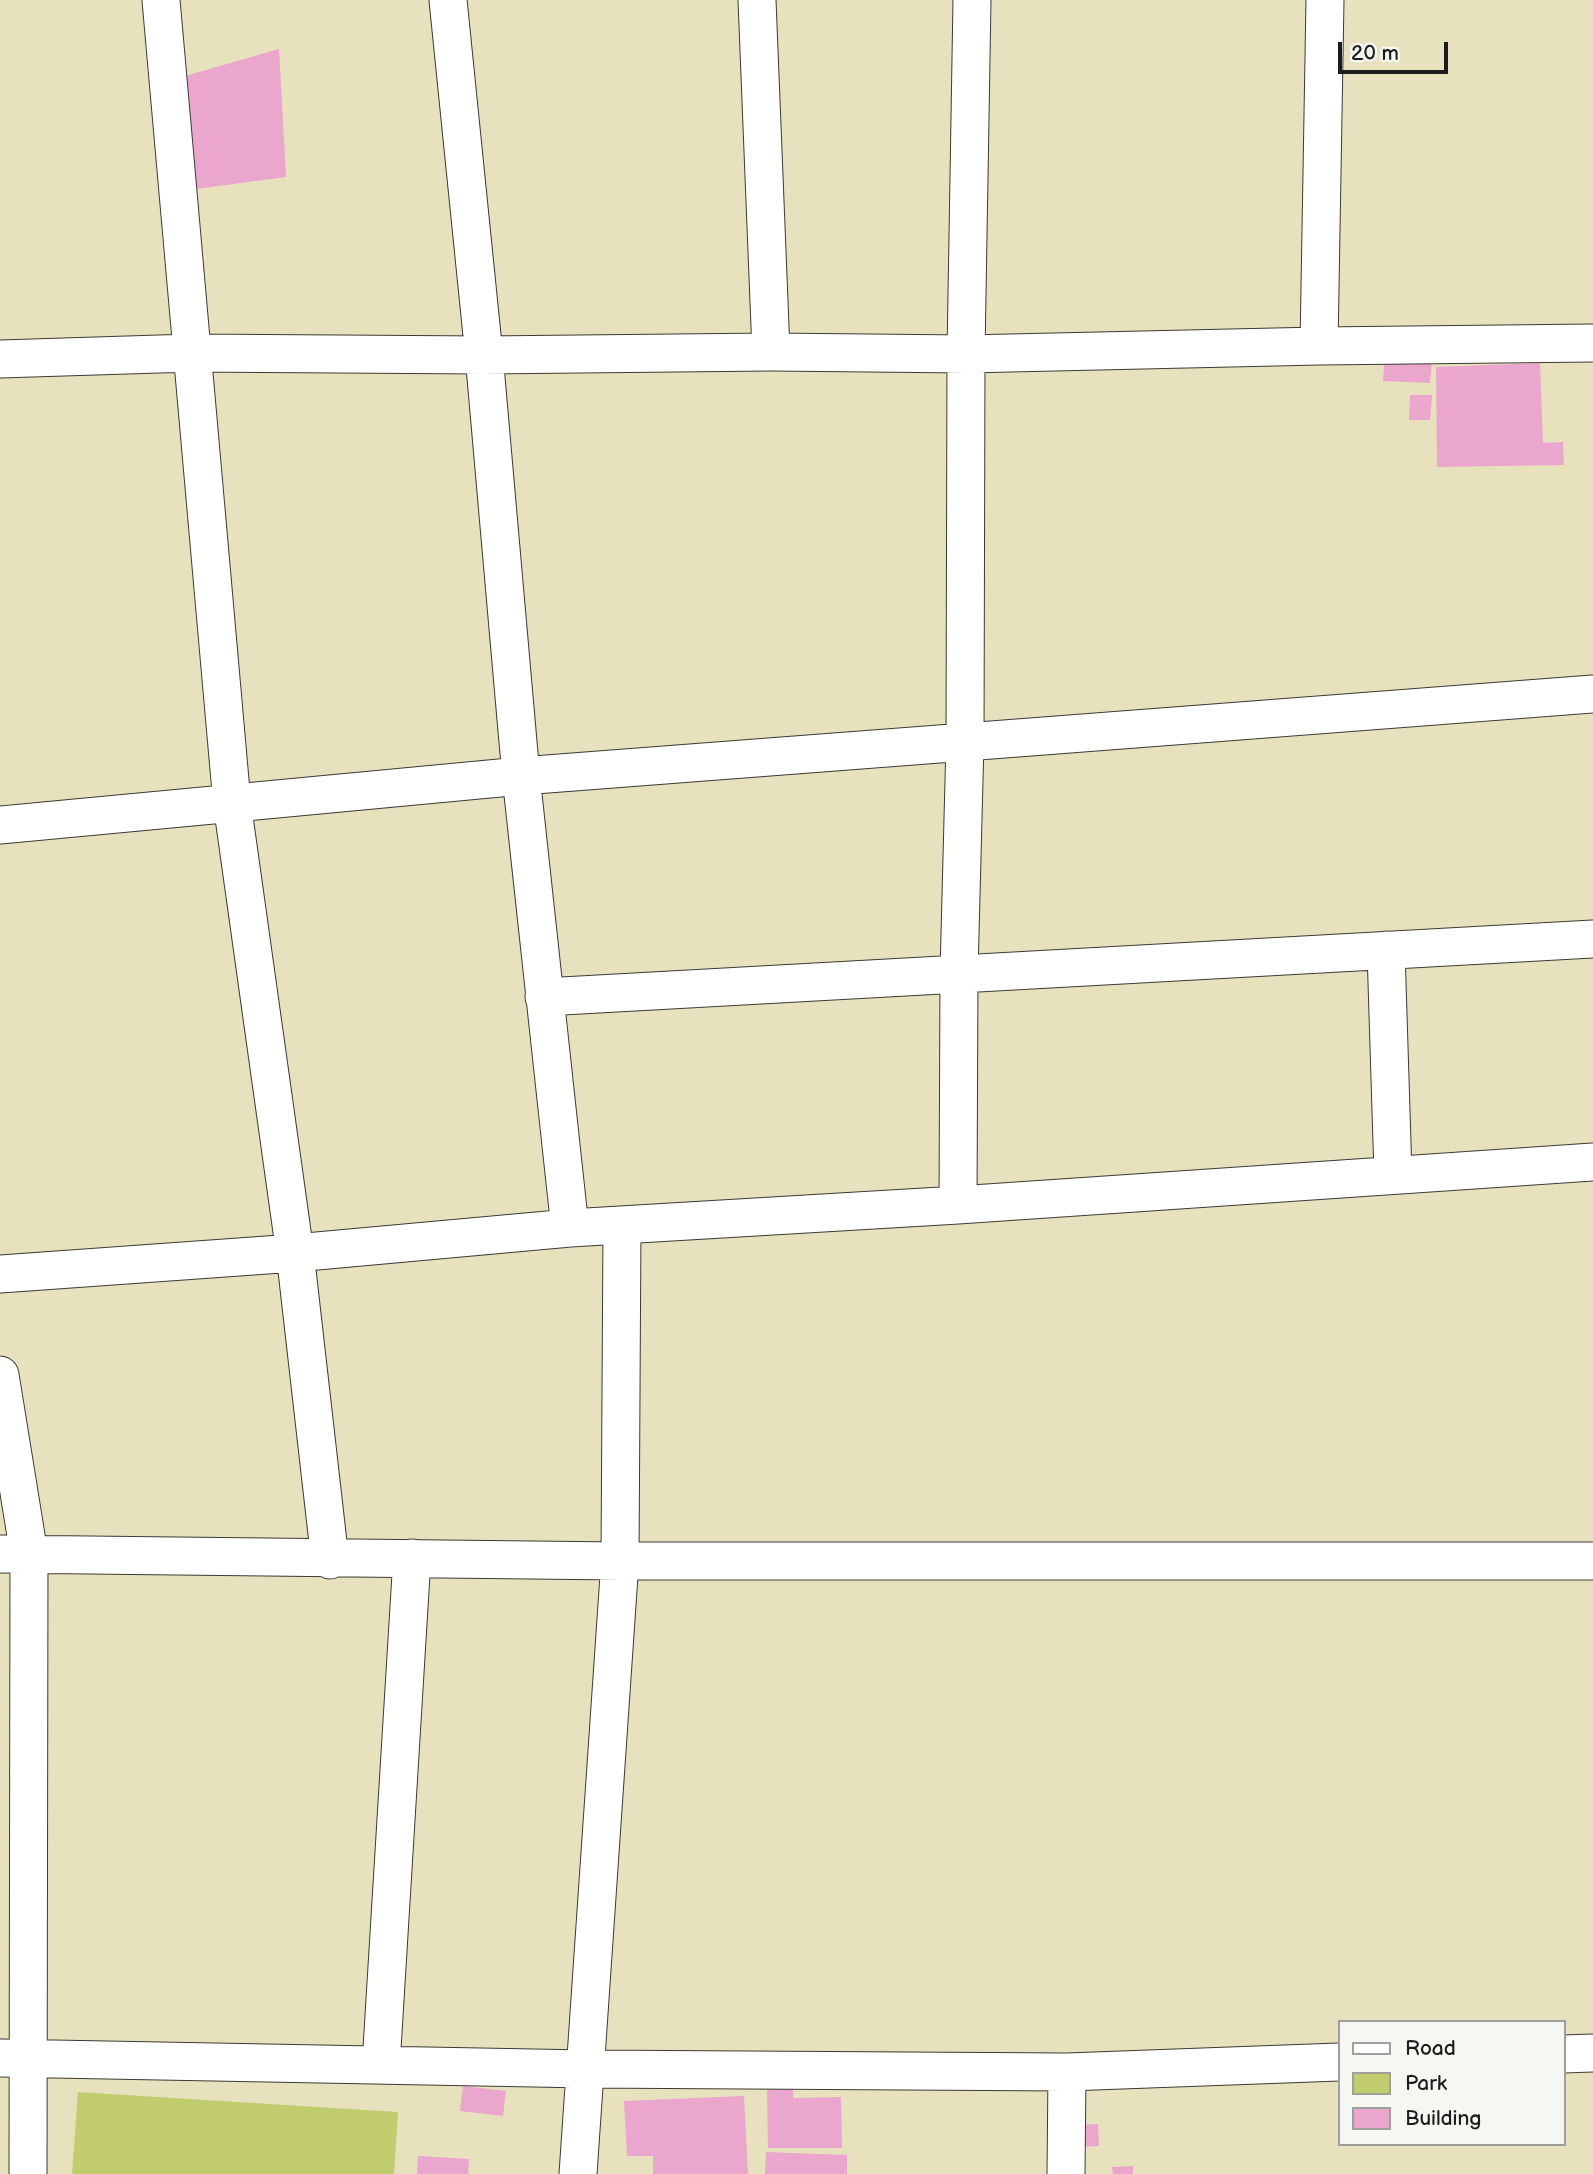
<!DOCTYPE html>
<style>
body{margin:0}
#map{position:relative;width:1593px;height:2174px;overflow:hidden;background:#e8e1bd;font-family:"Balsamiq Sans",sans-serif}
canvas{display:block}
.legend{position:absolute;left:1338px;top:2020px;width:228px;height:126px;box-sizing:border-box;background:#f6f6f2;border:2px solid #9f9f9c;margin:0;padding:9px 12px;list-style:none;font-size:21px;color:#1c1c1c}
.legend li{display:flex;align-items:center;gap:14px;height:35px}
.legend b{width:35px;border:2px solid #9f9f9c}
.scale{position:absolute;left:1338px;top:42px;width:110px;height:32px;box-sizing:border-box;border:4px solid #1c1c1c;border-top:0;padding-left:9px;font-size:21px;line-height:24px;white-space:nowrap;color:#1c1c1c;-webkit-text-stroke:5px #f6f6f2;paint-order:stroke}
</style>
<div id="map">
<canvas width="1593" height="2174"></canvas>
<ul class="legend">
<li><b style="height:9px;background:#fff"></b>Road</li>
<li><b style="height:19px;background:#c0cc6d"></b>Park</li>
<li><b style="height:19px;background:#eaa6cc"></b>Building</li>
</ul>
<div class="scale">20 m</div>
</div>
<script>
const ctx = document.querySelector('canvas').getContext('2d');
ctx.lineJoin = 'round';
function paint(path, color) { ctx.fillStyle = color; ctx.fill(path, 'evenodd'); }
const poly = rows => new Path2D(rows.map(r => 'M' + r).join(''));
function strokePath(path, color, width, dash) { ctx.strokeStyle = color; ctx.lineWidth = width; ctx.lineCap = dash ? 'butt' : 'round'; ctx.setLineDash(dash || []); ctx.stroke(path); }
paint(poly([
 [78,2092,398,2112,394,2174,72,2174]
]), '#c0cc6d');
paint(poly([
 [279,49,286,177,181,191,178,78],
 [1385,356,1432,359,1430,383,1383,381],
 [1540,363,1543,443,1563,442,1564,465,1437,467,1436,367],
 [1410,395,1432,395,1430,420,1409,420],
 [463,2086,506,2091,503,2116,460,2111],
 [767,2089,793,2089,793,2098,841,2097,842,2148,768,2148],
 [744,2096,748,2174,653,2174,653,2156,627,2156,624,2101],
 [1098,2124,1099,2146,1078,2147,1078,2125],
 [766,2152,847,2155,847,2174,765,2174],
 [418,2156,469,2159,468,2174,417,2174],
 [1133,2166,1133,2174,1113,2174,1112,2167]
]), '#eaa6cc');
const street = poly([
 [161,0,232,803,295,1253,330,1560],
 [448,0,484,355,521,776,570,1228],
 [757,0,771,352],
 [1319,346,1325,0],
 [0,359,191,353,484,355,771,352,966,354,1319,346,1593,343],
 [0,825,521,776,1593,694],
 [1386,950,1393,1175],
 [544,997,1593,939],
 [958,1205,959,973,965,742,966,354,972,0],
 [0,1274,295,1253,570,1228,958,1205,1593,1162],
 [0,1375,29,1554,28,2174],
 [0,1554,620,1561,1593,1561],
 [1563,2054,1593,2053],
 [0,2058,587,2069,1067,2072,1339,2062],
 [381,2065,412,1558],
 [578,2174,620,1561,622,1226],
 [1066,2174,1067,2072]
]);
strokePath(street, '#3b3a34', 39);
strokePath(street, '#fff', 37);
</script>
